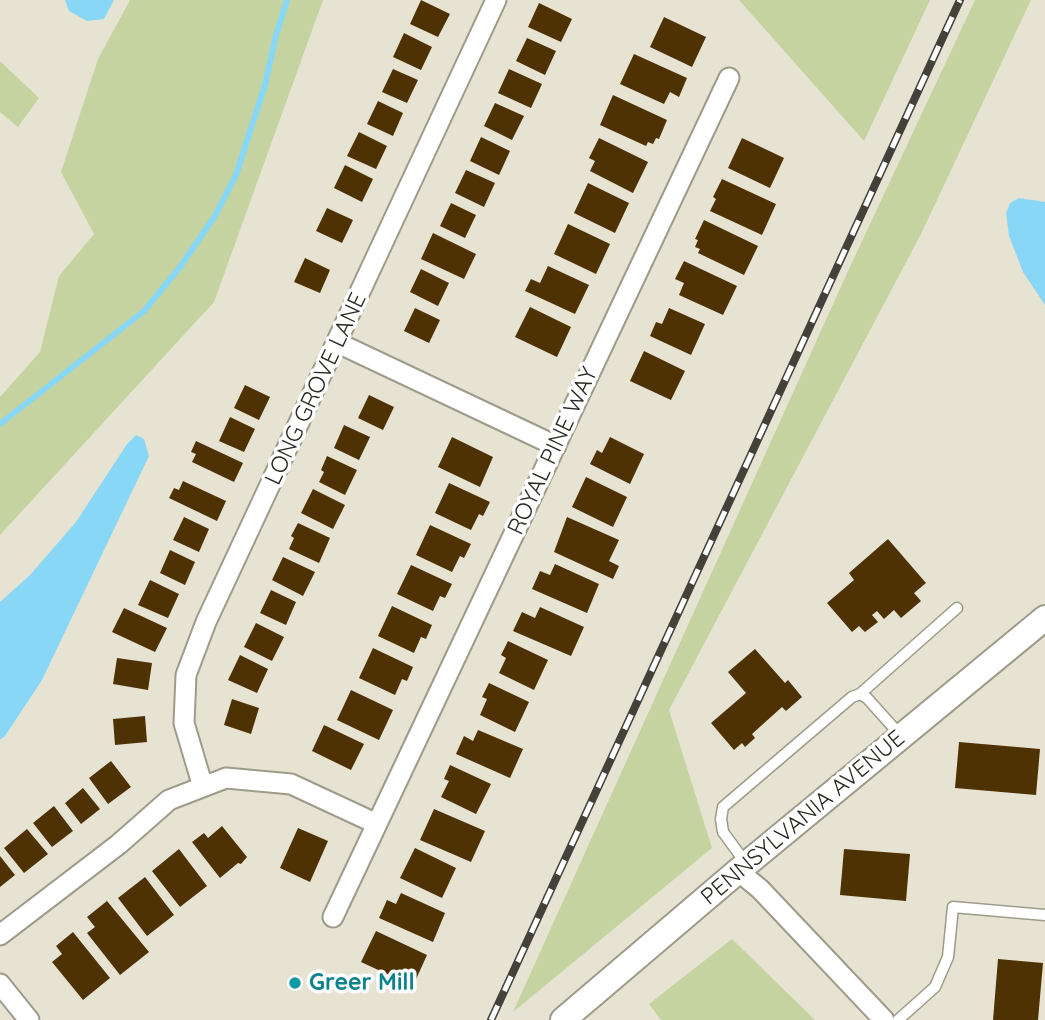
<!DOCTYPE html>
<style>
body{margin:0}
canvas{display:block;background:#e7e3d2}
</style>
<canvas width="1045" height="1020"></canvas>
<script>
const ctx = document.querySelector('canvas').getContext('2d');
ctx.lineJoin = 'round';
function paint(path, color) { ctx.fillStyle = color; ctx.fill(path, 'evenodd'); }
const poly = rows => new Path2D(rows.map(r => 'M' + r).join(''));
function strokePath(path, color, width, dash) { ctx.strokeStyle = color; ctx.lineWidth = width; ctx.lineCap = dash ? 'butt' : 'round'; ctx.setLineDash(dash || []); ctx.stroke(path); }
function write(font, color, halo, rows, align = 'center') {
  ctx.font = font + ' Quicksand,sans-serif'; ctx.lineWidth = 7; ctx.setLineDash([]); ctx.textBaseline = 'middle'; ctx.strokeStyle = halo; ctx.fillStyle = color; for (const [text, x, y, turn = 0] of rows) {
    ctx.save(); ctx.translate(x, y); ctx.rotate((+turn || 0) * Math.PI / 180); ctx.textAlign = isNaN(turn) ? turn : align; if (halo) ctx.strokeText(text, 0, 0); ctx.fillText(text, 0, 0); ctx.restore();
  }
}
paint(poly([
 [130,0,323,0,214,302,0,535,0,397,40,352,59,276,94,234,61,172,98,59],
 [739,0,930,0,864,141],
 [975,0,1031,0,921,234,669,710,712,848,513,1012,848,271],
 [0,61,39,98,18,127,0,112],
 [732,939,815,1020,661,1020,649,1004]
]), '#c4d3a0');
paint(poly([
 [65,0,114,0,104,19,87,21,69,11],
 [1019,198,1045,202,1045,305,1023,272,1009,236,1006,213,1010,203],
 [136,435,144,439,149,456,42,680,5,736,0,740,0,602,30,575,76,522,127,444]
]), '#89d7f7');
strokePath(poly([
 [0,424,144,311,180,267,215,216,236,175,265,85,276,35,287,0]
]), '#89d7f7', 6);
paint(poly([
 [421,0,450,14,438,37,410,24],
 [539,3,572,19,561,42,528,27],
 [664,17,706,37,692,67,650,47],
 [404,33,432,47,421,70,393,57],
 [527,38,556,51,545,75,516,61],
 [634,54,687,78,679,97,670,92,664,104,620,84],
 [393,69,418,80,407,103,382,92],
 [509,69,542,84,531,108,498,93],
 [613,95,667,120,659,139,656,138,653,144,648,142,646,146,600,125],
 [378,101,403,113,393,136,367,124],
 [495,103,524,116,512,140,484,126],
 [359,132,387,146,376,169,347,156],
 [481,137,510,151,499,175,470,161],
 [599,138,648,162,633,193,590,171,595,161,589,158],
 [742,138,784,158,770,188,728,168],
 [345,165,373,179,362,202,334,188],
 [466,170,495,183,484,207,455,193],
 [722,179,776,204,762,235,710,211,716,199,713,197],
 [588,183,629,203,615,233,574,213],
 [451,203,476,215,465,238,440,226],
 [327,208,353,220,342,243,316,231],
 [704,220,758,246,744,275,698,253,700,249,695,247,698,240,695,239],
 [568,224,610,244,596,274,554,254],
 [433,233,476,254,464,279,421,259],
 [305,258,330,270,320,293,294,282],
 [684,261,737,286,723,315,679,295,684,283,675,279],
 [548,266,589,285,575,314,525,291,531,279,540,283],
 [421,269,449,283,438,306,410,292],
 [530,307,571,327,557,357,515,337],
 [415,308,440,320,429,343,404,331],
 [669,308,705,324,691,355,650,336,656,322,662,324],
 [644,351,685,371,671,400,630,381],
 [245,385,270,397,259,420,234,408],
 [369,395,394,407,383,430,358,418],
 [230,417,255,429,244,452,219,441],
 [344,425,370,437,359,460,334,448],
 [452,437,493,457,480,487,438,467],
 [610,437,644,454,630,484,590,464,597,450,602,453],
 [196,441,243,463,234,482,192,462,196,454,191,452],
 [327,456,357,470,345,495,319,482,324,472,321,470],
 [586,477,627,497,613,527,572,507],
 [183,481,226,501,217,521,169,498,174,488,179,490],
 [449,483,490,502,483,516,479,514,471,530,435,513],
 [313,489,345,505,333,529,301,513],
 [184,517,209,529,199,552,173,540],
 [567,517,619,540,609,561,619,566,613,579,554,552],
 [298,523,330,538,319,563,289,549,294,538,291,536],
 [430,525,471,544,464,558,460,556,452,572,416,555],
 [888,539,926,583,914,593,921,601,901,618,894,610,884,619,877,611,872,615,878,622,865,632,859,626,852,632,827,603,854,580,849,573],
 [170,550,195,562,185,585,160,573],
 [283,557,315,572,303,596,272,580],
 [555,564,599,584,587,613,532,589,540,571,550,575],
 [411,565,452,584,445,598,440,596,433,611,397,594],
 [150,580,179,594,168,618,138,605],
 [271,590,296,602,286,625,260,613],
 [392,606,432,625,426,639,421,637,414,653,378,636],
 [540,607,584,627,571,656,513,631,522,612,535,618],
 [124,608,167,628,155,652,112,632],
 [256,623,284,637,272,661,244,647],
 [508,641,548,660,534,690,499,673,506,658,501,655],
 [373,648,413,667,407,681,402,679,395,695,359,678],
 [755,649,785,683,788,680,802,697,786,711,782,707,752,734,755,738,745,747,742,743,734,750,711,723,746,693,728,672],
 [240,655,268,669,257,693,228,680],
 [117,658,152,663,148,690,113,684],
 [489,683,529,702,515,732,480,715,487,699,482,697],
 [351,690,393,710,379,740,337,720],
 [232,699,259,708,251,734,224,725],
 [145,716,147,742,115,745,113,719],
 [324,725,364,744,351,770,312,751],
 [478,730,523,749,510,778,456,754,464,736,473,741],
 [959,742,1040,749,1036,795,955,788],
 [111,761,131,787,108,804,89,778],
 [450,765,491,784,476,814,441,797,449,781,444,779],
 [83,788,100,809,81,824,65,803],
 [54,806,73,831,52,847,33,823],
 [434,809,485,831,471,862,420,840],
 [222,826,247,857,241,864,238,863,220,878,192,842,204,833,208,838],
 [298,828,328,841,310,882,280,868],
 [27,829,48,854,24,873,4,848],
 [415,848,456,868,442,898,400,878],
 [179,849,207,886,180,907,152,871],
 [844,849,910,854,906,901,840,895],
 [0,856,15,875,0,887],
 [145,877,174,915,147,936,118,898],
 [401,893,445,913,433,942,379,918,387,900,396,904],
 [107,901,149,952,120,975,87,933,95,927,87,917],
 [376,931,427,955,413,986,361,962],
 [73,932,110,978,83,1000,52,962,62,954,56,946],
 [998,959,1043,963,1038,1020,993,1020]
]), '#4f3203');
const service = poly([
 [860,694,957,608],
 [745,862,723,832,721,819,723,807,852,697,860,694,867,698,901,736],
 [898,1020,935,987,948,957,953,907,1045,915]
]);
const minor = poly([
 [338,343,556,446],
 [203,787,184,723,186,675,206,622,496,0],
 [738,871,760,889,884,1020],
 [333,917,729,78],
 [0,935,119,844,169,800,226,778,291,784,377,824],
 [0,984,29,1020]
]);
const tertiary = poly([
 [563,1020,738,871,1045,618]
]);
strokePath(service, '#9e9b8b', 13);
strokePath(minor, '#9e9b8b', 23);
strokePath(tertiary, '#9e9b8b', 28);
strokePath(service, '#fff', 10);
strokePath(minor, '#fff', 19);
strokePath(tertiary, '#fff', 24);
const rail = poly([
 [491,1020,960,0]
]);
strokePath(rail, '#44413a', 8);
strokePath(rail, '#fff', 5, [16]);
for (const [x, y, r, color] of [
 [295,983,7,"#0f9aa8"]
]) { const dot = new Path2D(); dot.arc(x, y, r, 0, 2 * Math.PI); ctx.fillStyle = color; ctx.fill(dot); strokePath(dot, '#fff', 2.5); }
write('23px', '#2a2822', '#fff', [
 ["LONG GROVE LANE",316,389,-65],
 ["ROYAL PINE WAY",553,451,-65],
 ["PENNSYLVANIA AVENUE",803,818,-40]
]);
write('bold 23px', '#0d838f', '#fff', [
 ["Greer Mill",309,983]
], 'left');
</script>
